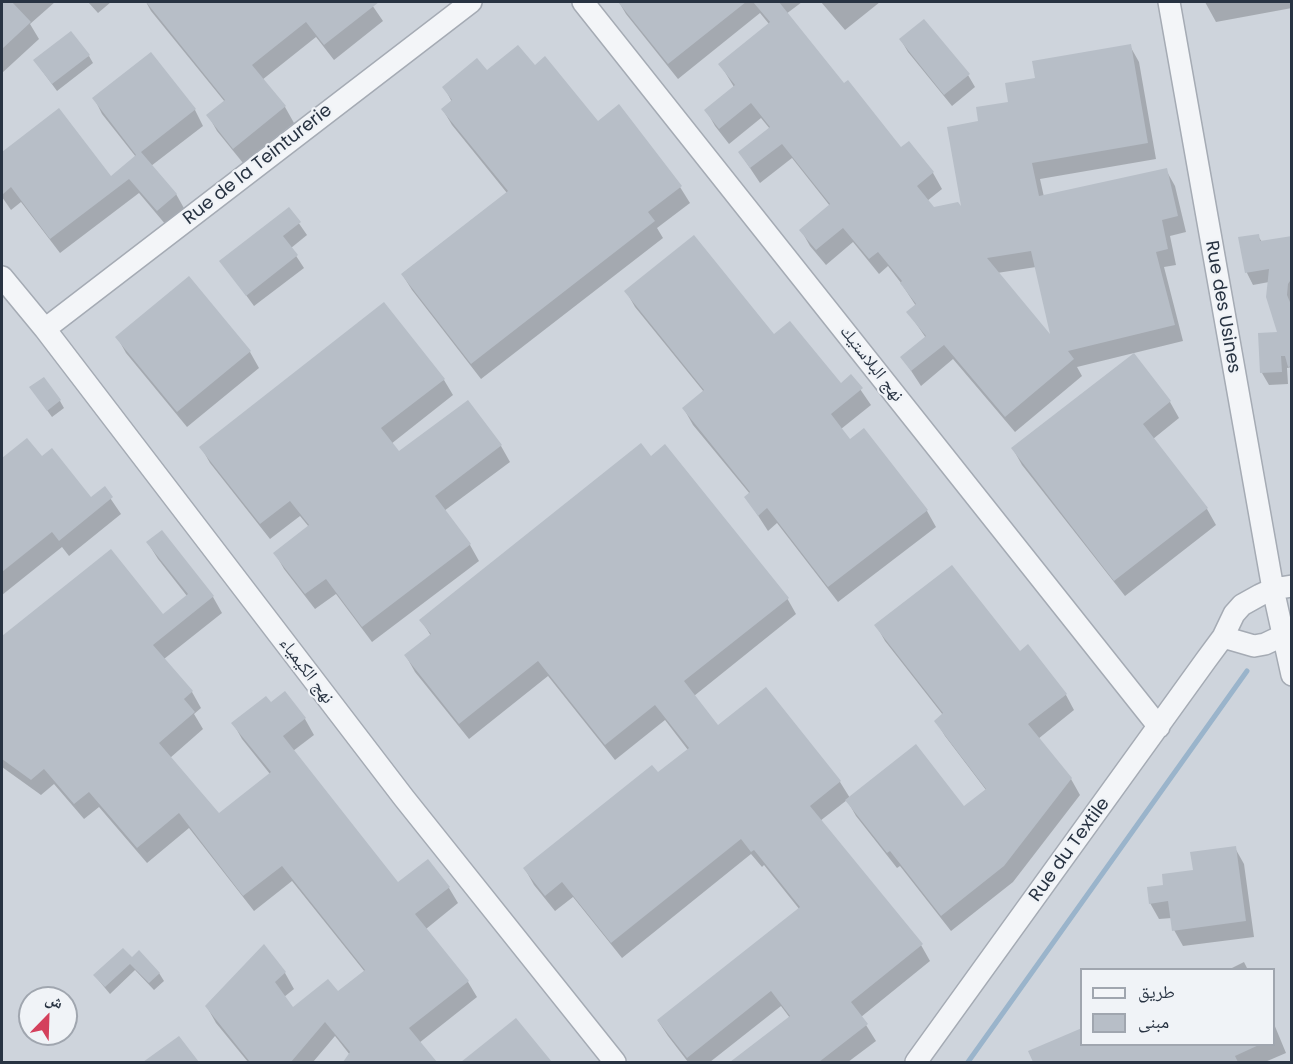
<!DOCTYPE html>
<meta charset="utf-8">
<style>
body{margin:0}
#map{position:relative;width:1293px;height:1064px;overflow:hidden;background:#e0e4ea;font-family:Poppins,"Noto Naskh Arabic",sans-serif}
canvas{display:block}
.frame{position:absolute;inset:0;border:3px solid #283342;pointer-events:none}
.legend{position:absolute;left:1080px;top:968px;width:195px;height:78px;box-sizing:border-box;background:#f0f3f7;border:2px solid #a0a6af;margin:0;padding:8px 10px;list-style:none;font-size:18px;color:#283342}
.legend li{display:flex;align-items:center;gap:12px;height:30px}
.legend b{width:30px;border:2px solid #a0a6af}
.north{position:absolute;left:18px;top:986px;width:60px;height:60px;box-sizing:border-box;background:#f0f3f7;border:2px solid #a0a6af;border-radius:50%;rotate:23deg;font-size:16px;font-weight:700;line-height:24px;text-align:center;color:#283342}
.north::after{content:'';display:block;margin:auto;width:21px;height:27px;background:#d4405c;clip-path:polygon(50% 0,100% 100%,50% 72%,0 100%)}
</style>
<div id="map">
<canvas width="1293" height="1064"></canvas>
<div class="frame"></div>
<ul class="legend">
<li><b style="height:8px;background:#f3f5f8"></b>طريق</li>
<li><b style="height:16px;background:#b7bec7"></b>مبنى</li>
</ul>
<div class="north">ش</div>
</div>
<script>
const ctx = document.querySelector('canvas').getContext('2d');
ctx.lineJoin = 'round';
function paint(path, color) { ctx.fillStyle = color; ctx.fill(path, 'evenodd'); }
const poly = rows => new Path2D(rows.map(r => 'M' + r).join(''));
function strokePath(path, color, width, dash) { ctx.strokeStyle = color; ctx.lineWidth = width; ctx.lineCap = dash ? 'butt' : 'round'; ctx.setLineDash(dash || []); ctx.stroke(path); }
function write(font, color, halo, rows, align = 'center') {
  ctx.font = font + ' Poppins,"Noto Naskh Arabic",sans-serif'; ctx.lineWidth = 4.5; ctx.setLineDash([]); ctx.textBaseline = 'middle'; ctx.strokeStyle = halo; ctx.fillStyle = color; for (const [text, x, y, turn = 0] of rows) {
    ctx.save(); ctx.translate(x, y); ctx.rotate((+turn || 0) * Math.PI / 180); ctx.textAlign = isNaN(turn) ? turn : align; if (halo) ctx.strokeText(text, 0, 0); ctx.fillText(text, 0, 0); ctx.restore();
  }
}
paint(poly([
 [2,2,1291,2,1291,1062,2,1062],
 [1082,970,1274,970,1274,1044,1082,1044],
 [30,998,66,998,66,1034,30,1034]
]), '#ced4dc');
paint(poly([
 [2,2,55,2,30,24,39,39,2,73],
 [88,2,111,2,98,13],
 [146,2,370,2,383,21,334,60,316,37,262,80,285,107,294,123,243,163,217,131,208,115,225,102,151,11],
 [619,2,802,2,786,14,844,85,901,149,908,143,933,173,942,189,927,201,934,209,963,211,980,122,1010,103,1037,79,1130,46,1139,62,1156,159,1040,179,1044,197,1166,170,1175,186,1186,232,1170,236,1176,265,1164,267,1183,341,1077,367,1082,376,1015,432,953,359,921,386,902,357,926,338,908,312,916,306,901,283,888,266,879,274,853,242,826,265,810,246,801,230,830,206,792,158,760,183,740,153,770,129,761,118,729,144,715,126,706,110,734,87,720,64,769,24,760,13,678,79,626,14],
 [1036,267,1053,340,997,273],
 [821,2,880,2,845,30],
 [1205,2,1292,2,1292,8,1216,22],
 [901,40,968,75,975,87,952,106,908,52],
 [151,54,195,110,203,126,151,166,176,194,185,210,166,225,139,193,60,253,21,202,11,210,2,197,2,154,59,110,111,178,136,157,102,114,94,98],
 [89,56,93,63,57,91,40,68],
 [535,67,598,123,680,187,690,203,657,228,663,238,481,379,412,290,402,274,507,193,452,125,443,110,452,102,444,87,487,72],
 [289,209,307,235,291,248,304,268,254,306,221,261],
 [1258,236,1262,242,1292,237,1292,367,1287,368,1288,384,1269,385,1262,373,1279,333,1269,282,1253,285,1247,273,1240,239],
 [626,291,774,336,841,385,851,376,871,405,841,429,850,441,863,430,927,511,936,527,838,602,777,523,768,531,746,497,750,494,693,425,684,409,704,392,635,307],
 [117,337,250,352,259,368,187,427,126,353],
 [1133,355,1170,402,1179,418,1153,439,1207,509,1216,525,1125,596,1022,465,1013,449],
 [444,380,453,395,391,444,399,453,501,446,510,462,444,511,470,545,479,561,372,642,336,594,315,609,284,569,275,553,309,527,300,516,270,539,210,463,201,447],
 [36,395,60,401,64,408,52,417],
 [27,440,41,458,91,499,104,489,121,514,69,556,62,547,2,595,2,460],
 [650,458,787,598,796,614,694,696,718,727,766,689,840,782,850,798,964,808,986,790,945,736,936,721,943,715,885,641,876,625,1020,653,1066,695,1074,710,1038,739,1071,779,1080,795,1013,882,951,931,900,866,897,868,856,816,847,800,820,821,921,945,930,961,861,1017,876,1041,848,1062,732,1062,790,1018,781,1006,710,1062,688,1062,668,1036,658,1021,800,910,764,865,762,867,751,854,622,958,573,897,555,911,534,885,525,869,658,774,688,750,665,720,615,760,548,676,469,739,415,672,406,656,431,636,421,620],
 [148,543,213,597,222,613,164,659,192,692,201,708,194,714,203,729,170,758,218,815,270,774,242,739,233,723,271,704,305,719,314,735,293,751,398,884,449,888,458,903,426,929,468,982,477,997,419,1043,435,1062,345,1062,350,1055,335,1036,313,1062,248,1062,216,1023,207,1007,264,946,285,973,294,989,284,997,293,1009,338,993,365,972,292,881,254,911,189,828,147,863,99,807,84,819,54,784,41,795,2,767,2,638,110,551,163,616,187,596,158,559],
 [1235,848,1244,864,1254,937,1183,946,1174,930,1172,918,1159,919,1150,903,1165,887],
 [132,959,159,973,164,981,154,990,135,970,110,994,95,976],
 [1244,962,1248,970,1228,970],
 [516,1021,550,1062,464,1062],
 [1274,1024,1286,1053,1265,1062,1035,1062,1030,1052,1082,1044,1274,1044],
 [178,1038,197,1062,146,1062]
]), '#0003');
strokePath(poly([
 [968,1062,1247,671]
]), '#9ab4cb', 5);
paint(poly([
 [2,2,12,2,31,22,2,49],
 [146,2,379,2,324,45,306,22,252,65,286,106,233,149,206,115,225,100],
 [618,2,746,2,668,64],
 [753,2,779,2,844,83,848,80,901,147,909,141,934,172,917,186,934,207,958,202,961,206,947,127,978,121,976,107,1008,102,1005,83,1035,78,1032,61,1131,44,1148,143,1032,163,1039,196,1167,168,1178,216,1162,220,1168,249,1156,252,1175,325,1068,351,1074,359,1005,417,944,345,911,371,900,357,926,336,906,312,916,304,900,283,902,281,878,252,869,259,843,228,816,250,799,230,830,204,782,144,750,168,738,152,770,127,751,103,719,129,704,110,735,85,718,64,770,22],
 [1031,251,1050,334,987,258],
 [924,19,970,74,944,95,899,39],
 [71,31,90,55,52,84,33,60],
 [518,45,535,65,545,56,598,121,619,104,682,186,648,212,655,221,471,364,401,274,508,191,441,109,452,100,442,87,477,58,487,70],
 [151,52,196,109,141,152,177,194,157,211,129,179,50,239,11,187,2,195,2,152,59,108,111,176,136,155,92,98],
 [289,207,301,222,283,236,298,255,246,296,219,261],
 [1259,234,1260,241,1292,236,1292,278,1288,284,1287,295,1292,307,1292,366,1288,367,1285,356,1281,356,1282,372,1260,373,1258,333,1277,332,1266,297,1269,269,1245,273,1238,237],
 [694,235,774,334,790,321,841,383,851,374,863,388,831,414,850,439,864,428,928,510,828,587,767,508,758,516,744,497,750,492,682,408,704,390,624,291],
 [189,276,251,351,177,412,115,337],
 [384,302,445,379,381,428,399,451,468,400,502,445,435,496,471,544,362,627,326,579,305,594,273,553,309,525,290,501,260,524,199,447],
 [1134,353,1171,401,1143,424,1208,508,1114,581,1011,448],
 [44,377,61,400,47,411,29,387],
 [27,438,42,456,52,448,91,497,105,486,113,497,59,541,52,532,2,572,2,458],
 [641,443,651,456,665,444,789,598,684,681,718,725,766,687,841,781,810,806,923,944,851,1002,868,1024,819,1062,730,1062,790,1016,771,991,687,1058,657,1020,800,907,754,850,751,852,741,839,611,943,562,882,545,896,523,868,652,765,658,772,689,748,655,705,605,745,538,661,459,724,404,655,431,634,419,620],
 [162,530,214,596,153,645,193,691,184,699,195,712,159,743,219,813,271,772,231,723,266,696,271,702,285,691,306,718,283,736,398,882,428,859,450,887,415,914,469,981,409,1028,437,1062,343,1062,350,1052,325,1022,291,1062,250,1062,205,1006,264,944,286,972,275,982,293,1007,328,979,338,991,365,970,282,866,243,896,179,813,137,848,89,792,74,804,44,769,31,780,2,759,2,636,111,549,163,614,188,594,146,542],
 [952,565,1020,651,1028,644,1067,694,1028,724,1072,778,1004,866,941,916,890,851,887,853,845,800,916,744,964,806,986,789,934,721,943,713,874,625],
 [1236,846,1246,921,1172,931,1168,901,1149,904,1147,887,1163,885,1162,874,1193,870,1190,852],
 [123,948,132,957,139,950,160,973,149,983,130,964,105,987,93,975],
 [516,1018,552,1062,461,1062],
 [1082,1028,1082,1044,1261,1044,1235,1056,1238,1062,1033,1062,1028,1051],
 [179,1036,199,1062,143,1062]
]), '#b7bec7');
const minor = poly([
 [583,2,1159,727],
 [1169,2,1273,589,1292,675],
 [2,277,45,329,404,798,615,1062],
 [45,329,471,2],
 [1223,637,1254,646,1265,644,1284,635],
 [916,1062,1206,660,1223,637,1234,614,1242,605,1260,595,1273,589,1292,586]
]);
strokePath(minor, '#a5abb4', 24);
strokePath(minor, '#f3f5f8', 21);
write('18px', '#283342', '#f0f3f7', [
 ["Rue de la Teinturerie",258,165,-38],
 ["Rue des Usines",1222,307,80],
 ["نهج البلاستيك",871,364,52],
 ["نهج الكيمياء",306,671,53],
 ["Rue du Textile",1070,850,-54]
]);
</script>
